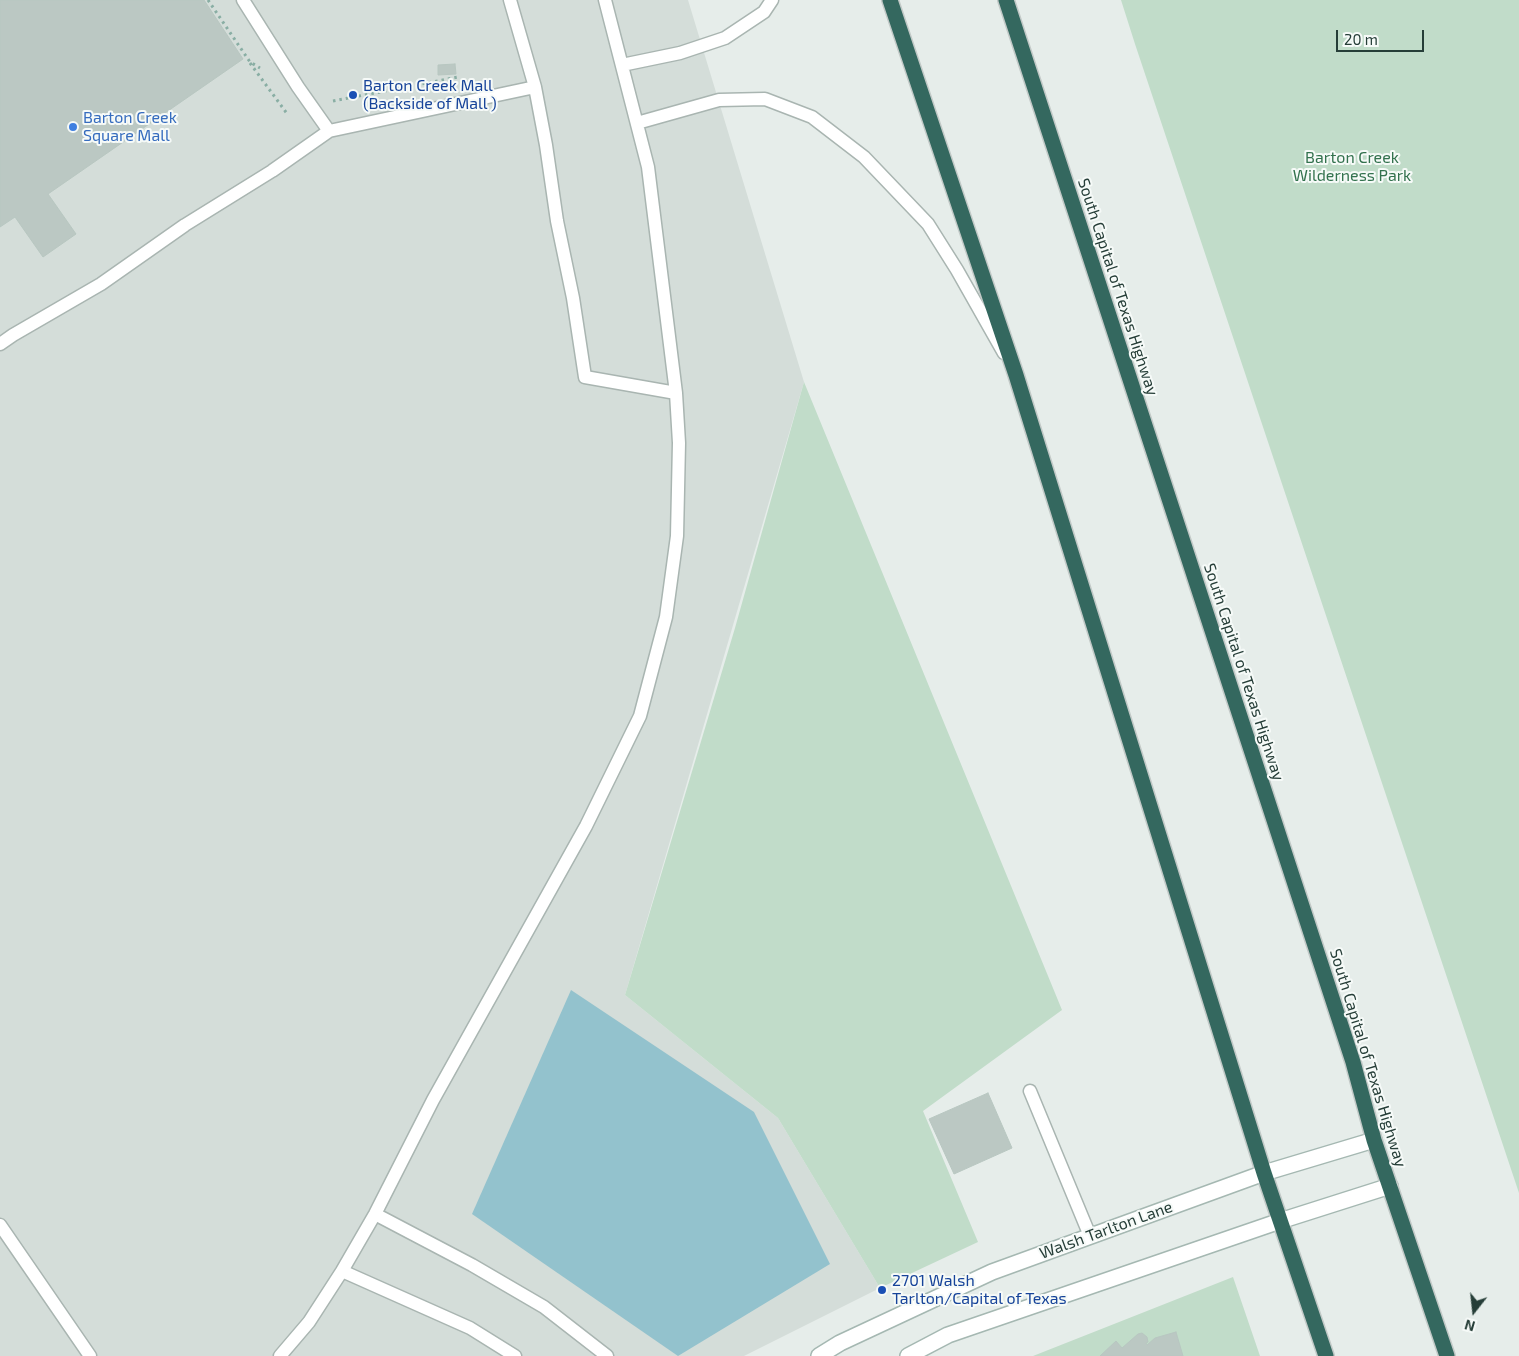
<!DOCTYPE html>
<style>
body{margin:0}
#map{position:relative;width:1519px;height:1356px;overflow:hidden;background:#e6edea;font-family:"Exo 2",sans-serif}
canvas{display:block}
.north{position:absolute;left:1449px;top:1286px;width:50px;height:50px;-webkit-text-stroke:4px #f6faf8;paint-order:stroke;rotate:196deg;font-size:14px;font-weight:700;line-height:20px;text-align:center;color:#263e38}
.north::after{content:'';display:block;margin:auto;width:18px;height:22px;background:#263e38;clip-path:polygon(50% 0,100% 100%,50% 72%,0 100%)}
.scale{position:absolute;left:1336px;top:30px;width:88px;height:22px;box-sizing:border-box;border:2px solid #263e38;border-top:0;padding-left:6px;font-size:15px;line-height:18px;white-space:nowrap;color:#263e38;-webkit-text-stroke:4px #f6faf8;paint-order:stroke}
</style>
<div id="map">
<canvas width="1519" height="1356"></canvas>
<div class="north">N</div>
<div class="scale">20 m</div>
</div>
<script>
const ctx = document.querySelector('canvas').getContext('2d');
ctx.lineJoin = 'round';
function paint(path, color) { ctx.fillStyle = color; ctx.fill(path, 'evenodd'); }
const poly = rows => new Path2D(rows.map(r => 'M' + r).join(''));
function strokePath(path, color, width, dash) { ctx.strokeStyle = color; ctx.lineWidth = width; ctx.lineCap = dash ? 'butt' : 'round'; ctx.setLineDash(dash || []); ctx.stroke(path); }
function write(font, color, halo, rows, align = 'center') {
  ctx.font = font + ' "Exo 2",sans-serif'; ctx.lineWidth = 4; ctx.setLineDash([]); ctx.textBaseline = 'middle'; ctx.strokeStyle = halo; ctx.fillStyle = color; for (const [text, x, y, turn = 0] of rows) {
    ctx.save(); ctx.translate(x, y); ctx.rotate((+turn || 0) * Math.PI / 180); ctx.textAlign = isNaN(turn) ? turn : align; if (halo) ctx.strokeText(text, 0, 0); ctx.fillText(text, 0, 0); ctx.restore();
  }
}
paint(poly([
 [0,0,688,0,804,382,625,995,778,1118,880,1288,744,1356,0,1356]
]), '#d4ddd9');
paint(poly([
 [1121,0,1519,0,1519,1193,1135,44],
 [804,382,1062,1010,923,1111,978,1242,880,1288,778,1118,625,995,735,628],
 [1233,1277,1260,1356,1033,1356]
]), '#c1dcc9');
paint(poly([
 [571,990,754,1112,830,1264,678,1356,472,1214]
]), '#93c2cd');
const building = poly([
 [0,0,204,0,243,59,48,194,76,234,43,257,15,217,0,227,0,0],
 [455,64,456,74,438,75,438,65,455,64],
 [988,1093,1012,1148,954,1174,929,1119,988,1093],
 [1176,1332,1183,1356,1100,1356,1116,1341,1122,1348,1138,1334,1142,1333,1147,1337,1148,1342,1146,1343,1147,1345,1155,1338,1176,1332]
]);
paint(building, '#bbc8c3');
strokePath(building, '#b8c7c1', 1);
const lane = poly([
 [243,0,298,87,329,131],
 [510,0,535,87,546,145,557,221,573,298,585,377,676,393],
 [622,65,680,53,725,38,764,12,772,0],
 [637,123,719,100,765,99,812,117,864,157,928,224,957,270,1004,353],
 [0,344,13,335,101,284,185,225,272,171,329,131,535,87],
 [1030,1091,1090,1236],
 [375,1214,472,1265,544,1307,607,1356],
 [0,1225,90,1356],
 [342,1271,470,1328,515,1356],
 [280,1356,309,1322,342,1271,375,1214,433,1100,586,826,640,716,666,617,677,536,679,443,676,393,648,167,605,0]
]);
const secondary = poly([
 [819,1356,840,1343,992,1272,1264,1173,1374,1140],
 [908,1356,948,1335,1280,1221,1390,1186]
]);
const highway = poly([
 [890,0,1016,375,1264,1173,1326,1356],
 [1006,0,1353,1062,1374,1140,1447,1356]
]);
strokePath(lane, '#a9b5b1', 15);
strokePath(secondary, '#a5b8b2', 18);
strokePath(highway, '#c2c9c7', 18);
strokePath(poly([
 [208,0,250,62,260,68],
 [250,63,288,115],
 [333,101,458,77]
]), '#89aea4', 3, [2.5, 4]);
strokePath(lane, '#fff', 12);
strokePath(secondary, '#fff', 15);
strokePath(highway, '#34685f', 15);
for (const [x, y, r, color] of [
 [353,95,5,"#1a4fb4"],
 [73,127,5,"#3f7fe0"],
 [882,1290,5,"#1a4fb4"]
]) { const dot = new Path2D(); dot.arc(x, y, r, 0, 2 * Math.PI); ctx.fillStyle = color; ctx.fill(dot); strokePath(dot, '#f6faf8', 2); }
write('16px', '#164399', '#f6faf8', [
 ["Barton Creek Mall",363,86],
 ["(Backside of Mall )",363,104],
 ["2701 Walsh",892,1281],
 ["Tarlton/Capital of Texas",892,1299]
], 'left');
write('16px', '#366cbe', '#f6faf8', [
 ["Barton Creek",83,118],
 ["Square Mall",83,136]
], 'left');
write('16px', '#33724e', '#f6faf8', [
 ["Barton Creek",1352,158],
 ["Wilderness Park",1352,176]
]);
write('16px', '#263e38', '#f6faf8', [
 ["South Capital of Texas Highway",1118,287,72],
 ["South Capital of Texas Highway",1244,672,72],
 ["South Capital of Texas Highway",1368,1058,73],
 ["Walsh Tarlton Lane",1106,1230,-20]
]);
</script>
